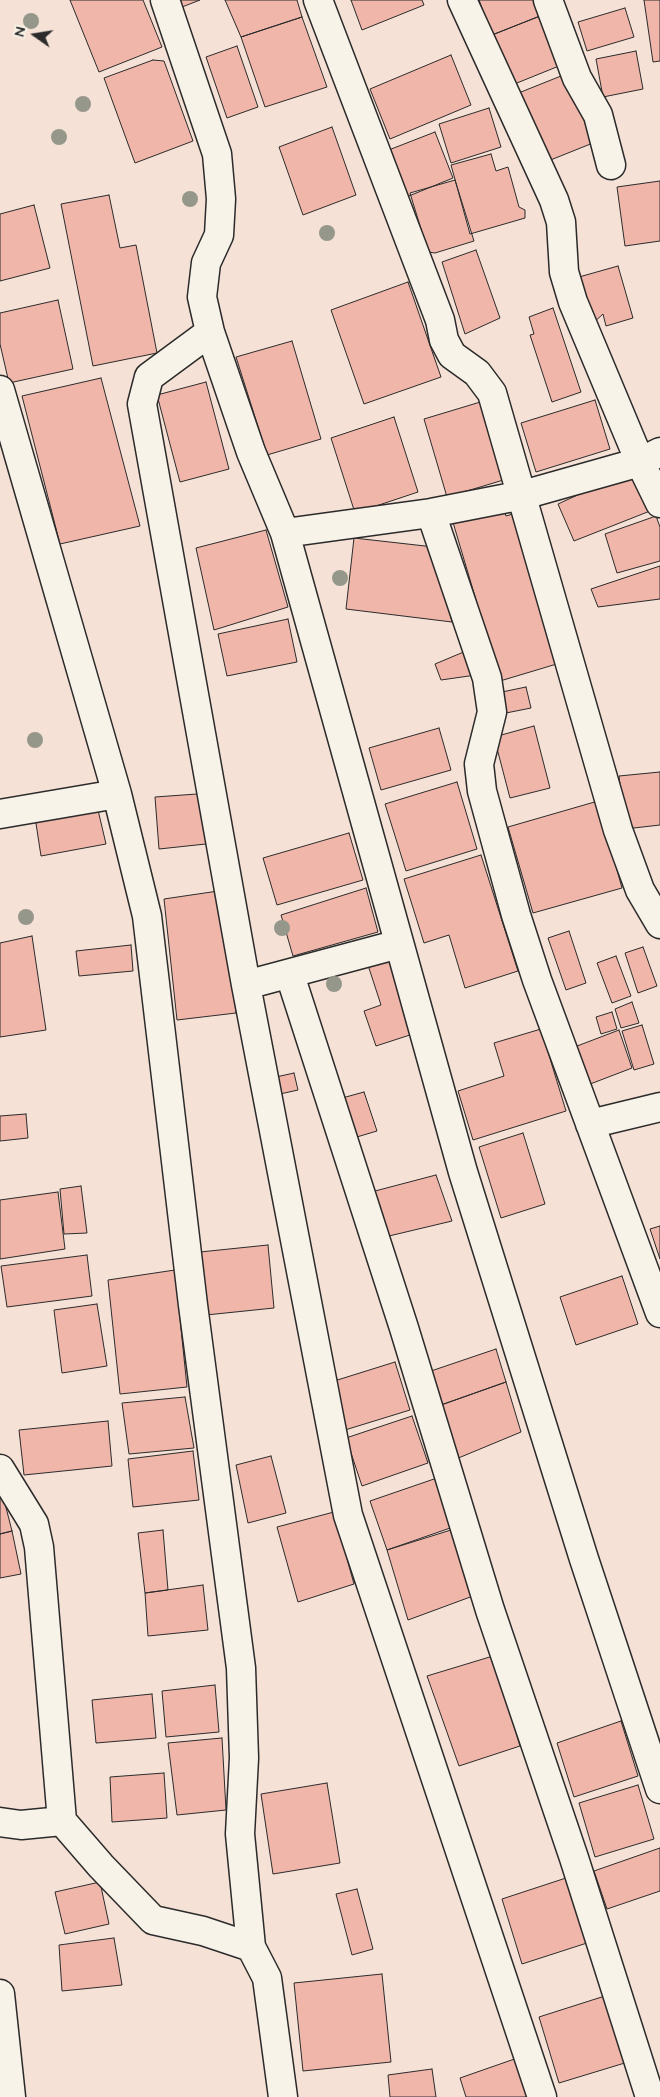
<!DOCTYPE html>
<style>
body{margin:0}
#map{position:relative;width:660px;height:2097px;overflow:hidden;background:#f5e1d5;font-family:"Architects Daughter",sans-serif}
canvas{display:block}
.north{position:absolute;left:10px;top:10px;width:50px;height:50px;-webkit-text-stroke:4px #f7f3e8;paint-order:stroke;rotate:283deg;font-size:14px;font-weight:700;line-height:20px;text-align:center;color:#2b2b2b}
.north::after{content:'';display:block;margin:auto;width:18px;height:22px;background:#2b2b2b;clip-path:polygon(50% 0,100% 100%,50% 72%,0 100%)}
</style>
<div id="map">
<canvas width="660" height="2097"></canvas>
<div class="north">N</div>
</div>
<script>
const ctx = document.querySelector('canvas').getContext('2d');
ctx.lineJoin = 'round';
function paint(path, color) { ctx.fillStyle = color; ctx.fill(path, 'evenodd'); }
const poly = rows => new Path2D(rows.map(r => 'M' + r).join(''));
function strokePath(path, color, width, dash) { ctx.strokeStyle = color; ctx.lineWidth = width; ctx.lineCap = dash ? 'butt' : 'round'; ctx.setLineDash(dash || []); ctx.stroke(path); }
const building = poly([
 [70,0,143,0,162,47,99,72,70,0],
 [179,0,200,0,182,7,179,0],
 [225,0,297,0,302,17,241,37,225,0],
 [351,0,422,0,424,5,362,30,351,0],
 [479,0,534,0,540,16,492,35,479,0],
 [644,0,660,0,660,61,653,62,644,0],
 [625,8,634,37,587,51,578,22,625,8],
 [540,16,559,66,512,85,492,35,540,16],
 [302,17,327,87,265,107,241,37,302,17],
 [237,46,258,107,227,118,206,57,237,46],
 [636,51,643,89,603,97,596,59,636,51],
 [451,55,471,105,390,139,370,89,451,55],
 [153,60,164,61,193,141,135,163,104,78,153,60],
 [566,74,593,143,543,163,516,94,566,74],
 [489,108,501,147,451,163,439,124,489,108],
 [332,127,356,195,303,215,279,147,332,127],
 [435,132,453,178,399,200,381,153,435,132],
 [491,154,496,171,508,167,519,207,525,210,525,218,470,234,451,165,491,154],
 [455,180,474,241,435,253,428,252,410,193,455,180],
 [660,181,660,241,625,246,617,187,660,181],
 [109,195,120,248,136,245,157,353,93,366,61,204,109,195],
 [34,205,50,268,0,281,0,214,34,205],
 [476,250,500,318,465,334,442,262,476,250],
 [618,266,633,318,606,326,603,314,592,324,579,277,618,266],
 [408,282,441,377,364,404,331,310,408,282],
 [58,300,73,369,9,383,0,344,0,313,58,300],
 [553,308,581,392,552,402,530,335,534,334,529,317,553,308],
 [292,341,321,439,267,455,236,357,292,341],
 [101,378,140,526,60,544,22,396,101,378],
 [206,382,229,469,180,482,157,395,206,382],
 [487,400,510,478,447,497,424,419,487,400],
 [595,400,610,449,536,472,521,423,595,400],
 [394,417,418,492,355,513,331,438,394,417],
 [634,469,650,511,574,541,558,504,634,469],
 [502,504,506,516,516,513,560,663,500,681,452,519,502,504],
 [656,516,660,527,660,561,617,573,605,534,656,516],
 [266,530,288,607,214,630,196,548,266,530],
 [354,538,434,547,452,622,346,609,354,538],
 [660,566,660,599,598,607,591,589,660,566],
 [288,619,297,662,227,676,218,634,288,619],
 [466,651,476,675,441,680,435,664,466,651],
 [526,687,531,708,506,713,502,692,526,687],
 [534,726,550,788,510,798,494,737,534,726],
 [439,728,451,770,381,790,369,748,439,728],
 [660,772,660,825,625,829,619,776,660,772],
 [457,782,477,849,406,871,385,804,457,782],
 [211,793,215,843,159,849,155,797,211,793],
 [598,801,622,888,533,913,508,827,598,801],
 [98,810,106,844,41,856,35,817,98,810],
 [349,833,363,880,277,905,263,858,349,833],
 [481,855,518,971,465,988,449,935,424,943,404,879,481,855],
 [366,888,378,932,293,956,281,915,366,888],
 [225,890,236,1013,177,1020,164,899,225,890],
 [569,931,586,983,566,990,548,938,569,931],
 [32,936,46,1030,0,1037,0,943,32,936],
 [131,945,133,971,79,976,76,951,131,945],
 [643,947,657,986,638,993,625,953,643,947],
 [390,955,416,1033,376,1046,364,1011,381,1005,367,962,390,955],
 [616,956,631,996,612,1003,597,963,616,956],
 [632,1002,639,1023,621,1028,615,1009,632,1002],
 [612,1012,617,1029,601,1034,596,1017,612,1012],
 [642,1025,654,1064,634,1070,622,1031,642,1025],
 [541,1029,566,1111,473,1140,458,1091,504,1076,494,1043,541,1029],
 [619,1030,632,1068,585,1086,572,1048,619,1030],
 [294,1073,298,1090,280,1094,276,1077,294,1073],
 [364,1092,377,1131,350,1139,335,1100,364,1092],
 [26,1114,28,1138,0,1141,0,1116,26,1114],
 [523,1133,545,1204,501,1218,479,1147,523,1133],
 [436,1175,452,1221,389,1236,375,1191,436,1175],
 [81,1186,87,1233,64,1234,60,1189,81,1186],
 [58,1192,65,1249,0,1259,0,1200,58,1192],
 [660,1226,660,1259,650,1229,660,1226],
 [268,1245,274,1308,206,1315,200,1252,268,1245],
 [87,1255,92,1296,7,1307,1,1266,87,1255],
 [175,1270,187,1387,120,1394,108,1280,175,1270],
 [622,1276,638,1324,576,1345,560,1297,622,1276],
 [97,1304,107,1366,62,1373,54,1310,97,1304],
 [496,1349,506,1382,441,1405,431,1371,496,1349],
 [395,1362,410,1410,345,1430,331,1382,395,1362],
 [506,1382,521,1432,456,1459,441,1405,506,1382],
 [185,1397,194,1448,129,1454,122,1403,185,1397],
 [412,1416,428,1463,362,1486,346,1438,412,1416],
 [108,1421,112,1466,24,1475,19,1430,108,1421],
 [193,1451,199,1500,133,1507,128,1459,193,1451],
 [271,1456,286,1513,248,1523,236,1465,271,1456],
 [437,1478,453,1527,387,1550,370,1501,437,1478],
 [0,1484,12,1531,0,1534,0,1484],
 [334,1512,354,1584,298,1602,277,1527,334,1512],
 [163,1530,168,1590,145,1593,138,1533,163,1530],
 [451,1530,473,1596,408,1620,387,1550,451,1530],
 [12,1531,21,1574,0,1578,0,1534,12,1531],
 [203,1585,208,1630,148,1636,145,1593,203,1585],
 [493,1656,520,1746,459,1766,427,1676,493,1656],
 [215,1685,219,1732,166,1737,162,1691,215,1685],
 [152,1694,156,1738,96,1743,92,1700,152,1694],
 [621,1721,638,1776,574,1797,557,1743,621,1721],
 [222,1738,226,1810,177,1815,168,1743,222,1738],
 [164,1773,167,1818,112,1822,110,1777,164,1773],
 [327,1783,340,1863,273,1874,261,1794,327,1783],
 [638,1785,654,1839,595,1857,579,1803,638,1785],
 [660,1848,660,1891,607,1909,594,1871,660,1848],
 [569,1877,590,1942,522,1964,502,1899,569,1877],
 [100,1882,109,1924,65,1934,55,1892,100,1882],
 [357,1889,373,1949,352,1955,336,1894,357,1889],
 [114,1938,122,1985,62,1991,59,1945,114,1938],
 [382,1974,391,2062,303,2071,294,1983,382,1974],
 [608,1995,628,2062,559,2083,539,2017,608,1995],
 [526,2055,538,2093,525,2097,466,2097,460,2078,526,2055],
 [432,2069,436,2097,390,2097,388,2075,432,2069]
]);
paint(building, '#f0b6aa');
strokePath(building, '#2b2b2b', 1);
const street = poly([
 [165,0,217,154,221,199,219,235,206,263,202,297,210,332,149,377,142,404,246,985,348,1515,542,2097],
 [318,0,440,320,444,340,452,355,477,373,492,393,618,830,640,890,660,924],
 [462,0,554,200,561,222,564,272,573,302,640,462,660,452],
 [548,0,577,78,598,115,611,165],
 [210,332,251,452,285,533,463,1172,584,1559,660,1789],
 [0,390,117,794,147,916,193,1305,241,1668,244,1758,240,1834,251,1947],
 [431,513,487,678,492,712,479,764,482,791,516,915,537,980,660,1313],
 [285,533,431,513,523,495,640,462,660,503],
 [0,814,117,794],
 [290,975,404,1328,490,1610,574,1858,650,2097],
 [246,985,399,944],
 [590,1124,660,1107],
 [0,1469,34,1524,39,1547,62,1821],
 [0,1822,21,1825,62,1821,101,1866,153,1920,203,1931,251,1947,267,1978,283,2097],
 [0,1994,11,2097]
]);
strokePath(street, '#2b2b2b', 31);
strokePath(street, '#f7f3e8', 28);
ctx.fillStyle = '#96978b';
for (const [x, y] of [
 [31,21],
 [83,104],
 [59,137],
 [190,199],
 [327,233],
 [340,578],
 [35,740],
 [26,917],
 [282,928],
 [334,984]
]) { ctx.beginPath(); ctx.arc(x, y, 8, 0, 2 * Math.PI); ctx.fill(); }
</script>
